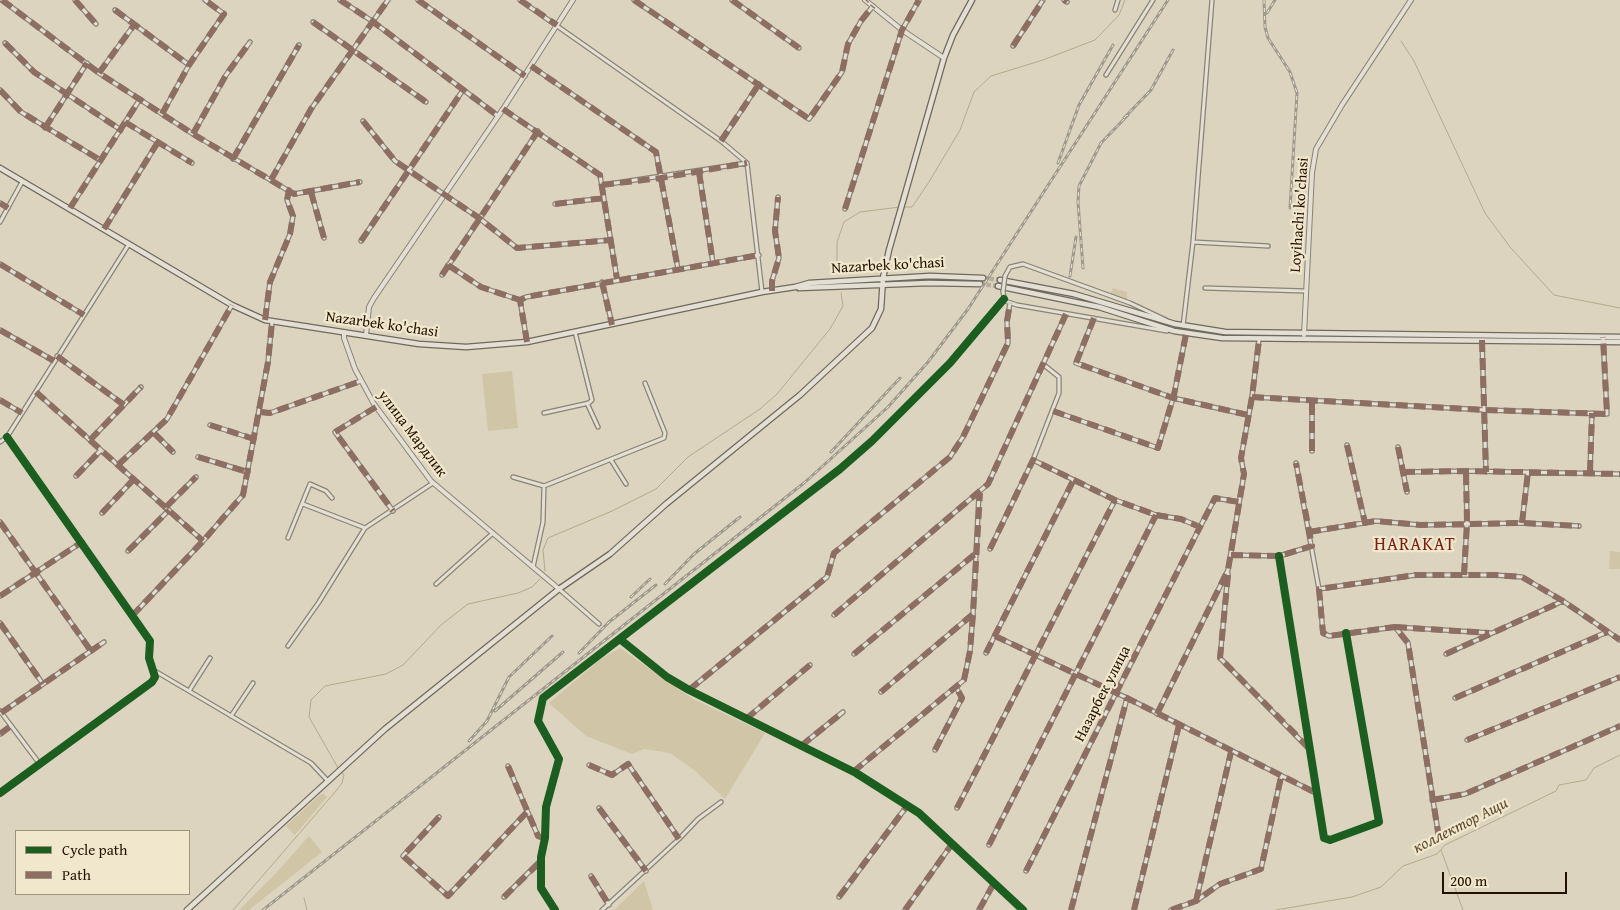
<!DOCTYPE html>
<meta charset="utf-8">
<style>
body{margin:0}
#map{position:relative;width:1620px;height:910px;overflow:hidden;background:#dcd4be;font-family:"Gentium Book Plus",serif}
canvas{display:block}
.legend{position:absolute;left:15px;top:830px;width:175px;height:65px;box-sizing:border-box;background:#f1e7cc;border:1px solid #9f927b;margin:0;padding:6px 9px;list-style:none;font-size:15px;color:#231201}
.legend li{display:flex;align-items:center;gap:10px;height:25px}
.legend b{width:25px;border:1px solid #9f927b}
.scale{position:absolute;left:1442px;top:872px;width:125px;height:22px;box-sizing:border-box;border:2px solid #231201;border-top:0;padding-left:6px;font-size:15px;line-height:18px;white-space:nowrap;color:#231201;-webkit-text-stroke:4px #f1e7cc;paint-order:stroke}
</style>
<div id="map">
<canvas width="1620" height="910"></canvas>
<ul class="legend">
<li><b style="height:6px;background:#1b5e20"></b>Cycle path</li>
<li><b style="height:6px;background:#8d6e63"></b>Path</li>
</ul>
<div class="scale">200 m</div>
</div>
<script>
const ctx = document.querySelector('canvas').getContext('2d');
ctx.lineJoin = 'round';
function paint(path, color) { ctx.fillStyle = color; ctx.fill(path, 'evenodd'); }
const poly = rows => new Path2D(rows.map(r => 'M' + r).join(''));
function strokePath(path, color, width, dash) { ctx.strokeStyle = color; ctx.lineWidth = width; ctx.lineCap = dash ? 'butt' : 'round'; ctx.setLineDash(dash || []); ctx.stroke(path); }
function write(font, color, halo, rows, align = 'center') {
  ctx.font = font + ' "Gentium Book Plus",serif'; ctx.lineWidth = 4.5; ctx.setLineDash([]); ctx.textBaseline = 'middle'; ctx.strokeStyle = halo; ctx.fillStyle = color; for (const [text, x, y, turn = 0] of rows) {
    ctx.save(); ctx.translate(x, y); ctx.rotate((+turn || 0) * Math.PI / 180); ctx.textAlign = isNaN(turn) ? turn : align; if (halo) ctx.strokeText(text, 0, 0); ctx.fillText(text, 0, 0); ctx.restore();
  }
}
paint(poly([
 [1113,288,1127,292,1127,303,1109,297],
 [512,371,518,428,488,431,482,374],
 [1610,551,1620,552,1620,569,1609,569],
 [620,648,693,699,765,733,725,799,694,770,670,753,644,749,632,754,586,736,549,703,601,659],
 [322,793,327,797,295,835,286,826],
 [309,836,322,852,249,910,239,910,277,872],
 [644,881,653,910,614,910,615,909]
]), '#d0c5a6');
strokePath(poly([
 [1401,41,1414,61,1485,213,1510,247,1554,295,1620,308],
 [904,207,912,207,929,182,960,130,974,92,991,76,1043,60,1095,40,1119,15,1125,0],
 [837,266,837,242,844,222,860,212,900,207],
 [545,571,543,550,548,538,612,511,656,489,688,457,760,409,777,394,830,329,843,306,841,293],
 [338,768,309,717,311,700,325,686,386,674,403,665,441,625,468,604,518,593,532,587,540,579],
 [1441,850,1463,910],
 [304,898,307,910],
 [233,910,336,791,342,783,344,775,341,771],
 [1276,910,1352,897,1381,887,1403,866,1437,854,1445,845,1556,791,1559,785,1586,780,1594,768,1620,755]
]), '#b6a98b', 1);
strokePath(poly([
 [983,278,1000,280],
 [980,284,998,286]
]), '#b7ad98', 4.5, [4.5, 2]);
const minor = poly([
 [2,0,99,73,193,134,294,194,360,182],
 [75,0,96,24],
 [340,0,372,21,498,116],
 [418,0,525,76],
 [520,0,721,141,747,163,762,292],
 [634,0,809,119,842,72,848,44,861,21,873,6],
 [732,0,799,48],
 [1064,0,1067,2],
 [115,10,189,65],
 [1115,10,1118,0],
 [313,22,426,102],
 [5,43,34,72,121,130],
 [1013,46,1043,0],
 [531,66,656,152,678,269],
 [99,73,134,25],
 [1106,75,1153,0],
 [0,90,21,112,100,160],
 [503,109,600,175,617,279],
 [162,114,189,65,224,14,205,0],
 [363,121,395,161,479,218,517,248,611,240],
 [125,122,192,163],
 [45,128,87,63],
 [193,134,226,75,250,42],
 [721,141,759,84],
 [233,159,299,45],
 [699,172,713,263],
 [271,180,311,109,388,0],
 [602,185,747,163],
 [311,192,324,238],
 [0,203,8,208],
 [555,204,604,198],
 [70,208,140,99],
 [845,209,902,30,919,0],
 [0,222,22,182],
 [104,229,158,142],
 [361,241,463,90],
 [1193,242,1268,246],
 [0,264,84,315],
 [448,265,481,287,520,300],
 [442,275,538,131],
 [1005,276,1010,267,1023,264,1130,303,1166,320],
 [602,282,612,324],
 [1205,288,1305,291],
 [772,290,772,281,779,258,775,231,778,197],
 [1003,292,1005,301,1017,305,1167,331],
 [1094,318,1076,363,1173,398,1248,415],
 [265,320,270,282,290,234,293,216,287,200,289,190],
 [1183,326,1193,242,1212,0],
 [0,330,54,361],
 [1482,340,1486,472],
 [527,342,520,300,526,297,759,255],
 [57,356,124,405],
 [36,392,203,541],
 [1252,397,1486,410,1607,414,1603,337],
 [0,400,22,413],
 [587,403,598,427],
 [376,407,335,432,393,511],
 [1053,411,1158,448,1174,395,1186,334],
 [260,412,270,413,361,381],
 [544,413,589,403,592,400,575,332],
 [210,425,254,439],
 [154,433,173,452],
 [90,440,141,387],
 [0,442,7,437,129,244],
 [1347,445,1365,523],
 [1398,447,1407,492],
 [1312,451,1312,401],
 [198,457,248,472],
 [611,460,626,484],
 [1033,460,1115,500,1156,515,1181,519,1200,527,1215,498,1239,502],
 [1296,463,1319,589,1323,633,1329,636,1395,627,1408,643,1439,838],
 [118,465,167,419,232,305],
 [1403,472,1466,471,1620,474],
 [1590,472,1592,413],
 [76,476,101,450],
 [513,477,544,486,664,438,665,433,645,383],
 [303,504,365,528],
 [166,507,196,477],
 [102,513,134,479],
 [0,522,91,651],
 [1522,523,1528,472],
 [1309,532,1376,521,1421,525,1522,523,1579,526],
 [288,538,310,484,326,491,332,498],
 [990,549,1033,460,1059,393,1059,377,1044,365],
 [128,551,169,510],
 [1231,555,1279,556,1312,546],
 [1279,556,1324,838,1330,840,1379,822,1346,633],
 [533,567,543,522,544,486],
 [1228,573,1220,658,1308,748],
 [1464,575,1467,523,1466,471],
 [436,584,493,533],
 [559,589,599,624],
 [1319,589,1416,575,1495,575,1522,577,1563,601,1620,640],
 [0,596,82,542],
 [834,615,988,484,1066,314],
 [132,616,203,541,243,495,268,362,272,322],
 [0,623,43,684],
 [1395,627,1491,633],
 [995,636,1127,698,1316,793],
 [621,640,667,677,689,690,856,773,919,813,1023,910],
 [288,646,319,602,365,528,433,483],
 [986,653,1073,481],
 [854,654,975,554],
 [1446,654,1563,601],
 [155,671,311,763,327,780],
 [689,690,827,577,834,553,950,457,963,437,1008,343,1007,321,1010,303],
 [189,691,210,658],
 [881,692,973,614],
 [1455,698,1607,632],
 [0,711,39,763],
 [1,713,104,642],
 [1157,714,1228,570,1244,474,1241,458,1252,397,1259,340],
 [231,716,253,683],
 [746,719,810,665],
 [0,734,11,726],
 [1467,740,1620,677],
 [801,746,843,712],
 [935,750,962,698,956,687],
 [589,765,612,775,628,764,679,839],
 [508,766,538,836,545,838],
 [853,772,964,680,970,651,973,614,979,493],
 [0,793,152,682,155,677,149,658,150,641,7,437],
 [1432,800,1465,794,1620,726],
 [599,808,646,871],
 [957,808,1115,500],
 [439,817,403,856,448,896,527,812],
 [989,845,1156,515],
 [1026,871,1200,527],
 [591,876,609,905],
 [504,897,540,861],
 [839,897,907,806],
 [1196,901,1231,752],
 [555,910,541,888,541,857,545,838,546,807,559,759,538,721,543,698,840,469,872,441,950,363,1004,299],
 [602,910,679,839,698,819,721,802],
 [905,910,952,844],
 [979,910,994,883],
 [1071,910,1127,698],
 [1134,910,1179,725],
 [1171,910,1196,901,1220,884,1261,869,1281,777]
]);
const tertiary = poly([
 [865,0,902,30,944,58],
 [344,332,344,338,355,369,374,404,431,481,559,589],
 [366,335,369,307,374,298,503,109,573,0],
 [1304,335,1312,173,1316,149,1342,105,1411,0]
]);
const secondary = poly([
 [0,168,232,305,265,320,419,344,466,347,527,342,762,292,795,287,809,283,930,276,983,278],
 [1000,280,1074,294,1175,324,1225,332,1620,337],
 [998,286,1099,307,1174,331,1222,338,1620,342],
 [799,288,929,283,980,284],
 [187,910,385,729,559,589,610,554,666,504,800,395,872,328,881,309,883,278,889,250,944,58,953,35,972,0]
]);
strokePath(minor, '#8a8475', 5.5);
strokePath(tertiary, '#8a8475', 6);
strokePath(secondary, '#70695c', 7);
strokePath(minor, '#e4dfd4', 3);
strokePath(tertiary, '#e4dfd4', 4);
strokePath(secondary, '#e4dfd4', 4.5);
const rail = poly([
 [1264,0,1265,27,1268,38,1290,72,1297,93,1290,208],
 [1267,13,1275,0],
 [1124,118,1151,90,1173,50],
 [1058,163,1079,105,1113,45],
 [1083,268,1078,202,1079,186,1101,143,1128,115],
 [1070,276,1076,237],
 [831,452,900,378],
 [665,584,694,554,740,517],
 [631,597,650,579],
 [579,653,609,622,656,585],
 [495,711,563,652],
 [469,741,487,721,509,677,552,636],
 [263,910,804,483,888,407,928,362,968,309,1168,0]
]);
strokePath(rail, '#9e998f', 3);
strokePath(rail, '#f1e7cc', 1, [4]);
const minorBridge = poly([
 [1003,292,1005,276]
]);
strokePath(minorBridge, '#8a8475', 5.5, []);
strokePath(minorBridge, '#e4dfd4', 3);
strokePath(poly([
 [2,0,99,73,193,134,294,194,360,182],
 [75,0,96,24],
 [340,0,372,21,498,116],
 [418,0,525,76],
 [520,0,557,25],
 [634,0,809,119,842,72,848,44,861,21,873,6],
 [732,0,799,48],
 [1064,0,1067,2],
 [866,1,867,0],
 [115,10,189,65],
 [313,22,426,102],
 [5,43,34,72,121,130],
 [1013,46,1043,0],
 [531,66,656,152,678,269],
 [99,73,134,25],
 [0,90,21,112,100,160],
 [503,109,600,175,617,279],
 [162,114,189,65,224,14,205,0],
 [363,121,395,161,479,218,517,248,611,240],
 [125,122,192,163],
 [45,128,87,63],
 [193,134,226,75,250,42],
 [721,141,759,84],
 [233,159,299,45],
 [699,172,713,263],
 [271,180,311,109,388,0],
 [602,185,661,178,747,163],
 [311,192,324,238],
 [0,203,8,208],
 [555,204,604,198],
 [70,208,140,99],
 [845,209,902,30,919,0],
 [104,229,158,142],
 [361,241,463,90],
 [0,264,84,315],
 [448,265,481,287,520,300],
 [442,275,538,131],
 [602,282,612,325],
 [772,291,772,281,779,258,775,231,778,197],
 [1094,318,1076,363,1173,398,1248,415],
 [265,320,270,282,290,234,293,216,287,200,289,190],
 [0,330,54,361],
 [1482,340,1486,472],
 [527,342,520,300,526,297,759,255],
 [57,356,124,405],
 [36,392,203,541],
 [1252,397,1486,410,1607,414,1603,337],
 [0,400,22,413],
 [376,407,335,432,393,511],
 [1053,411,1158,448,1174,395,1186,334],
 [260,412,270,413,361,381],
 [210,425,254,439],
 [154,433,173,452],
 [90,440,141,387],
 [1347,445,1365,523],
 [1398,447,1407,492],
 [1312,451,1312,401],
 [198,457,248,472],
 [118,465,167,419,232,305],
 [1403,472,1466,471,1620,474],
 [1590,472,1592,413],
 [76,476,101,450],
 [166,507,196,477],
 [102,513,134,479],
 [0,522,91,651],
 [1522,523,1528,472],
 [1309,532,1376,521,1421,525,1522,523,1579,526],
 [990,549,1033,460,1115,500,1156,515,1181,519,1200,527,1215,498,1239,502],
 [128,551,169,510],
 [1231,555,1279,556,1312,546,1296,463],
 [1228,575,1220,658,1309,748],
 [1464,575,1467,523,1466,471],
 [0,596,82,542],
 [834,615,988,484,1066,314],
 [132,616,203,541,243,495,268,362,272,322],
 [0,623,43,684],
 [1395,627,1489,633],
 [995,636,1127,698,1316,793],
 [986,653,1073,481],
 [854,654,975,554],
 [1446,654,1563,601],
 [689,690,827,577,834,553,950,457,963,437,1008,343,1007,321,1010,303],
 [881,692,973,614],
 [1455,698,1608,632],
 [1,713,104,642],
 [1157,714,1228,570,1244,474,1241,458,1252,397,1259,340],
 [746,719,810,665],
 [0,734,11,726],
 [1467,740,1620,677],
 [801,746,843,712],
 [935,750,962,698,956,687],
 [589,765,612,775,628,764,679,839],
 [508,766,538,836,545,838],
 [853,772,964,680,970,651,973,614,980,493],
 [1432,800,1465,794,1620,726],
 [599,808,646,871],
 [957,808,1115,500],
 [439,817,403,856,448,896,527,812],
 [1439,838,1408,643,1395,627,1329,636,1323,633,1319,589,1416,575,1495,575,1522,577,1563,601,1620,640],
 [989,845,1156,515],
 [1026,871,1200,527],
 [591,876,609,905],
 [504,897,541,861],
 [839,897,907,806],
 [1196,901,1231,752],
 [905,910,952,844],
 [979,910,994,883],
 [1071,910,1127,698],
 [1134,910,1179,725],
 [1171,910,1196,901,1220,884,1261,869,1281,777]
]), '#8d6e63', 6, [12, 6]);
strokePath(poly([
 [1279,556,1324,838,1330,840,1379,822,1346,633],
 [621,640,667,677,689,690,856,773,919,813,1023,910],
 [0,793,152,682,155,677,149,658,150,641,7,437],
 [555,910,541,888,541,857,545,838,546,807,559,759,538,721,543,698,840,469,872,441,950,363,1004,299]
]), '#1b5e20', 8);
write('15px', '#231201', '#f1e7cc', [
 ["Loyihachi ko'chasi",1300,215,-86],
 ["Nazarbek ko'chasi",888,266,-3],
 ["Nazarbek ko'chasi",382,325,8],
 ["улица Мардлик",412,434,53],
 ["Назарбек улица",1103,694,-63]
]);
write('italic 16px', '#5e4d35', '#f1e7cc', [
 ["коллектор Ащи",1461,826,-27]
]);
ctx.letterSpacing = '1px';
write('18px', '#7a1f14', '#f1e7cc', [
 ["HARAKAT",1415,545]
]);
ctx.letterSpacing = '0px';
</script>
